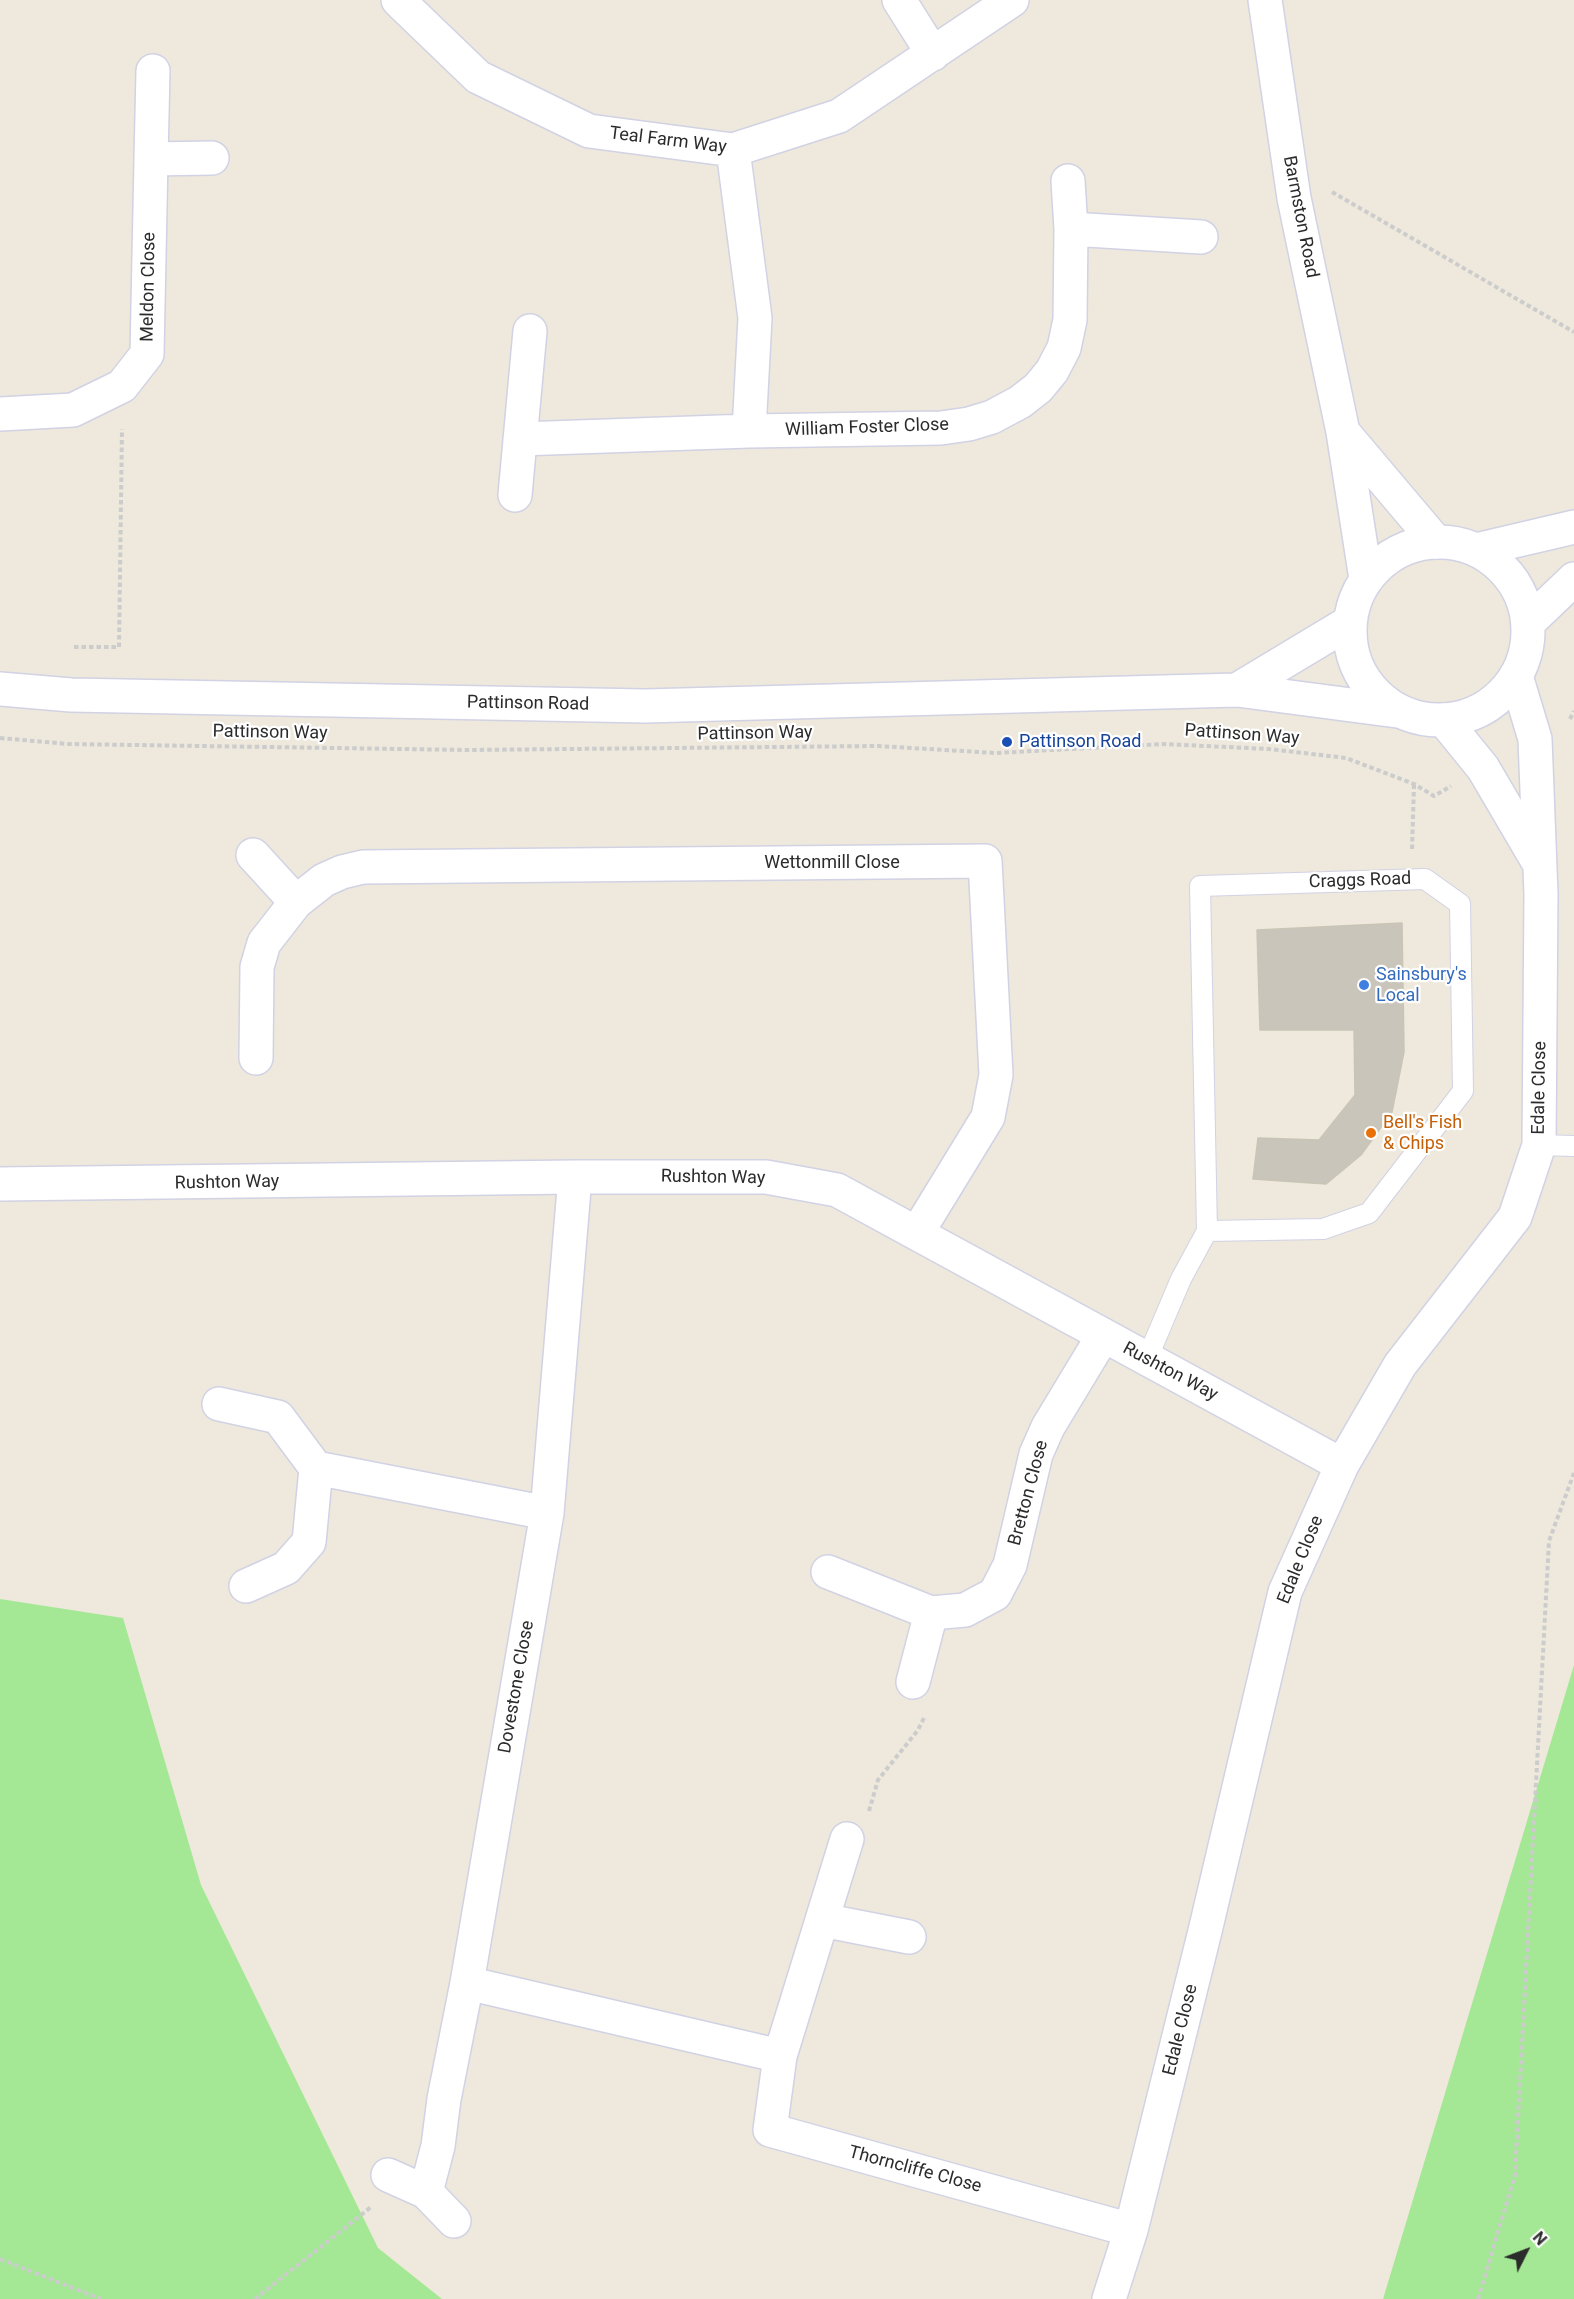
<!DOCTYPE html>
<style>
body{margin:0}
#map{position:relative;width:1574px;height:2299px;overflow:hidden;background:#eee9dc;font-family:Roboto,sans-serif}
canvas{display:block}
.north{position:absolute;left:1496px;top:2221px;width:60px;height:60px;-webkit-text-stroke:4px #fff;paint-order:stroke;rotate:48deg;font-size:16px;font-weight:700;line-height:24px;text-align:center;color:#2b2b2b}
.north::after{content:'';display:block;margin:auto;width:21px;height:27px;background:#2b2b2b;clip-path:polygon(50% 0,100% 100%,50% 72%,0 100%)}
</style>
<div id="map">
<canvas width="1574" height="2299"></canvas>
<div class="north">N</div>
</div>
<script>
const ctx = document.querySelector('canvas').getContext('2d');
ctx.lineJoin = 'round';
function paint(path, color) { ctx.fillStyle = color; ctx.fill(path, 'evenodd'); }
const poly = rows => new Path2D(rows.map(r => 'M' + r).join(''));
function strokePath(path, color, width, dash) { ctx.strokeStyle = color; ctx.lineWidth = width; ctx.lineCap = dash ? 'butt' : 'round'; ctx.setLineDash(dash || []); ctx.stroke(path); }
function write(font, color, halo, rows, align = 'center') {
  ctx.font = font + ' Roboto,sans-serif'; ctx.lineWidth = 4.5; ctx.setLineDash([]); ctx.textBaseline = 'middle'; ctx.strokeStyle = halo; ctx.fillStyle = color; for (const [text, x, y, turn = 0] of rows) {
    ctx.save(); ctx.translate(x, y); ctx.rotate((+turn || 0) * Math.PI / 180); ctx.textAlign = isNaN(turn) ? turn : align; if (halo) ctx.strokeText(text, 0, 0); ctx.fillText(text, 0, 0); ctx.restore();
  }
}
paint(poly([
 [0,1599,123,1618,201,1885,378,2248,442,2299,0,2299],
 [1574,1665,1574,2299,1383,2299]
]), '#a4e895');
const building = poly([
 [1402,923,1404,1052,1392,1112,1361,1155,1326,1184,1253,1179,1258,1138,1319,1140,1355,1095,1354,1030,1260,1030,1257,930,1402,923]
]);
paint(building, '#c9c5bb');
strokePath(building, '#c9c5b5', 1.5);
const service = poly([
 [1539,1145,1574,1146],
 [1147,1359,1181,1279,1207,1231,1200,886,1425,879,1460,904,1463,1091,1369,1213,1323,1229,1207,1231]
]);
const minor = poly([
 [398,0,478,77,589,131,733,150,839,116,1012,0],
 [899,0,933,54],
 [1265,0,1294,198,1343,432,1366,579],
 [153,71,151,159,212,158],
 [733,150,755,318,749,431],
 [1068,181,1071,229,1201,237],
 [0,414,73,410,122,386,147,354,151,159],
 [1343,432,1436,542],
 [520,439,749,431,941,428,969,424,992,417,1020,402,1038,388,1052,371,1064,348,1070,320,1071,229],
 [515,495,530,331],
 [1444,720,1483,768,1537,860],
 [253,855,296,902,264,943,257,967,256,1058],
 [296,902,324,880,342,872,363,867,985,861,996,1075,988,1117,917,1233],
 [0,1184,575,1177,766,1177,837,1190,1342,1465],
 [219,1404,278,1417,316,1468,309,1542,286,1568,246,1586],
 [316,1468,547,1513],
 [828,1572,931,1613],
 [913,1682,931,1613,965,1610,995,1594,1010,1565,1036,1454,1048,1427,1103,1336],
 [822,1920,847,1839],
 [467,1983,780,2056,770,2130,1131,2230],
 [780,2056,822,1920,909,1937],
 [388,2175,426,2192,454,2221],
 [426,2192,438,2146,444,2099,467,1983,547,1513,575,1177],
 [1109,2299,1131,2230,1206,1927,1285,1592,1342,1465,1400,1365,1515,1217,1539,1145,1541,894,1535,739,1516,676]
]);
const tertiary = poly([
 '1350 631a89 89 0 1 1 178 0a89 89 0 1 1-178 0Z',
 [1476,550,1574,527],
 [1528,623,1574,579],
 [0,689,71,695,645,706,1237,690,1397,711],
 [1237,690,1350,622]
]);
strokePath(service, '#d1d2e4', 22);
strokePath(minor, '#d1d2e4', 36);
strokePath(tertiary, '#d1d2e4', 36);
strokePath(poly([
 [1332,192,1574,332],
 [74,647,119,647,122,429],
 [1570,719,1574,711],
 [0,738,68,744,468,750,878,746,996,753,1163,744,1269,749,1346,758,1414,784,1434,796,1451,786],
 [1412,849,1414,785],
 [869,1811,878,1780,918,1730,924,1718],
 [0,2259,101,2299],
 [255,2299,371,2207],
 [1478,2299,1515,2175,1549,1541,1574,1473]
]), '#ccc', 4, [4.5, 3]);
strokePath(service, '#fff', 20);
strokePath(minor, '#fff', 33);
strokePath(tertiary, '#fff', 33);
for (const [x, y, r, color] of [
 [1007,742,6,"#1a4fb4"],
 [1364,985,6,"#3f7fe0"],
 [1371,1133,6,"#e8710a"]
]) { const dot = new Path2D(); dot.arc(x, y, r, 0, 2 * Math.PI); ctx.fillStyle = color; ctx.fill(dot); strokePath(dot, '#fff', 2); }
write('18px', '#2b2b2b', '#fff', [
 ["Teal Farm Way",668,141,7],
 ["Barmston Road",1300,217,79],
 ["Meldon Close",149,287,-89],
 ["William Foster Close",867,428,-2],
 ["Pattinson Road",528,704,1],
 ["Pattinson Way",270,733,1],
 ["Pattinson Way",755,734,-1],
 ["Pattinson Way",1242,735,4],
 ["Wettonmill Close",832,863],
 ["Craggs Road",1360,881,-2],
 ["Edale Close",1540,1088,-89],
 ["Rushton Way",713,1178,1],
 ["Rushton Way",227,1183,-1],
 ["Rushton Way",1170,1372,28],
 ["Bretton Close",1029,1493,-75],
 ["Edale Close",1301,1560,-68],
 ["Dovestone Close",517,1687,-80],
 ["Edale Close",1181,2030,-76],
 ["Thorncliffe Close",915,2170,15]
]);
write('18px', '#164399', '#fff', [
 ["Pattinson Road",1019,742]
], 'left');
write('18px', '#366cbe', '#fff', [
 ["Sainsbury's",1376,975],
 ["Local",1376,996]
], 'left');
write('18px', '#c56008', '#fff', [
 ["Bell's Fish",1383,1123],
 ["& Chips",1383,1144]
], 'left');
</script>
